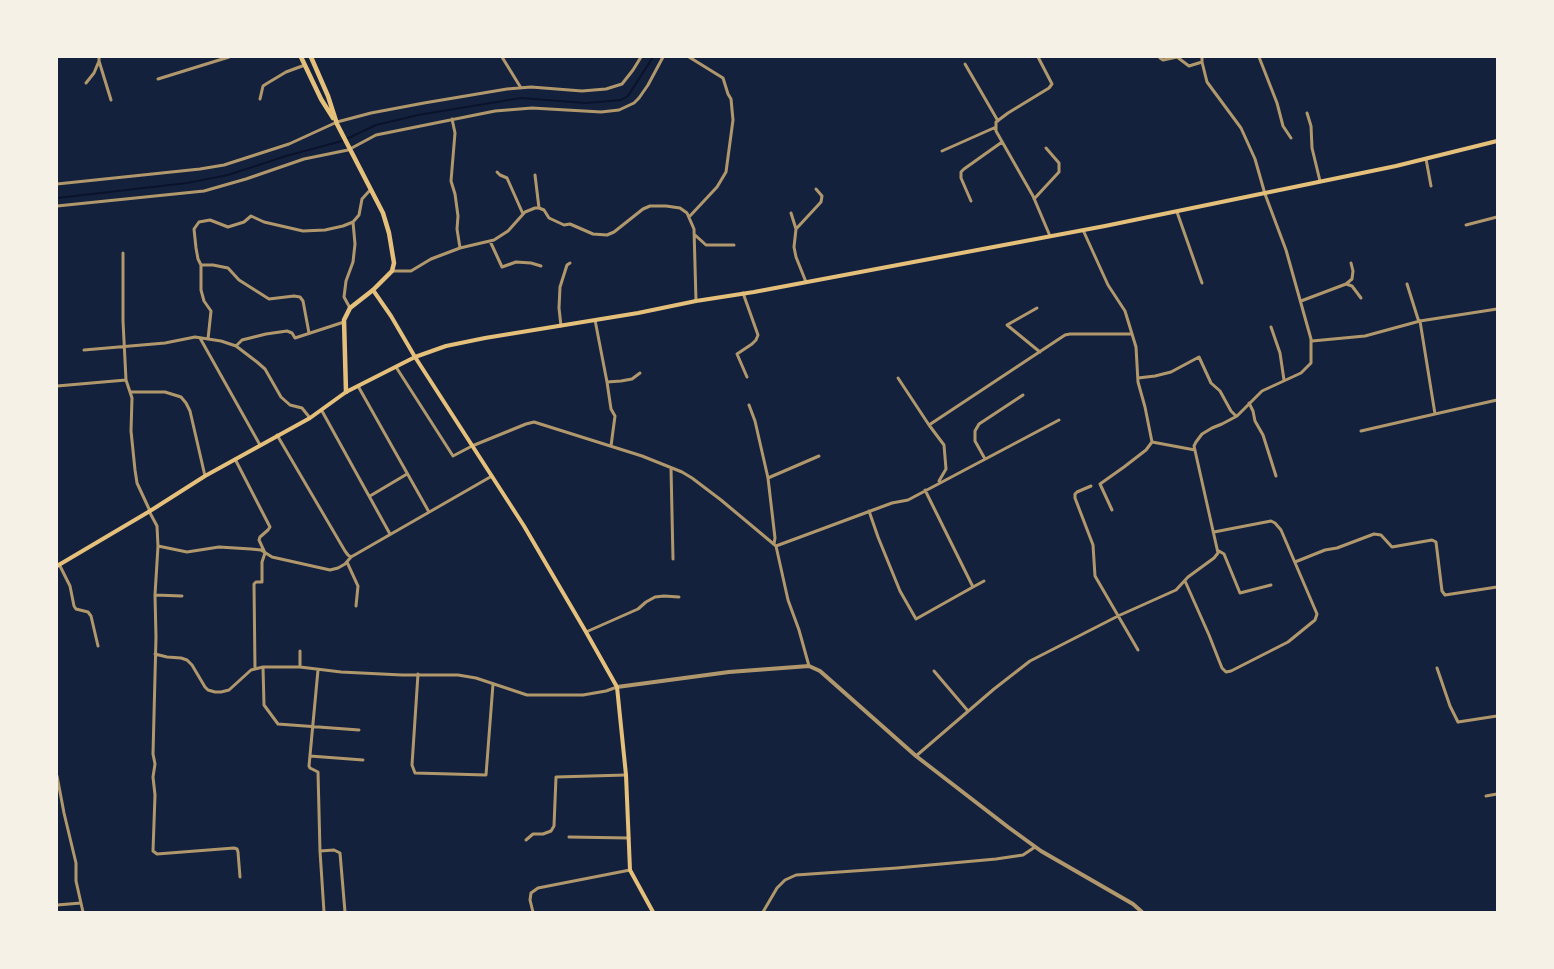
<!DOCTYPE html>
<style>
body{margin:0}
#map{position:relative;width:1554px;height:969px;overflow:hidden;background:#14213d;font-family:"Archivo Narrow",sans-serif}
canvas{display:block}
.frame{position:absolute;inset:0;border:58px solid #f6f1e7;pointer-events:none}
</style>
<div id="map">
<canvas width="1554" height="969"></canvas>
<div class="frame"></div>
</div>
<script>
const ctx = document.querySelector('canvas').getContext('2d');
ctx.lineJoin = 'round';
const poly = rows => new Path2D(rows.map(r => 'M' + r).join(''));
function strokePath(path, color, width, dash) { ctx.strokeStyle = color; ctx.lineWidth = width; ctx.lineCap = dash ? 'butt' : 'round'; ctx.setLineDash(dash || []); ctx.stroke(path); }
strokePath(poly([
 [57,198,187,183,228,175,286,156,342,141,376,125,418,115,521,98,586,103,621,100,628,96,653,57]
]), '#0b132b', 2);
strokePath(poly([
 [502,57,521,88],
 [689,57,723,78,728,94,731,99,733,120,726,172,717,187,689,217],
 [1038,57,1052,84,1049,88,1008,113,996,122,996,131,1033,196,1050,236],
 [1259,57,1277,103,1283,126,1291,138],
 [1160,58,1163,60,1177,57,1189,66,1202,62],
 [99,61,111,100],
 [965,64,998,121],
 [158,79,229,57],
 [86,83,94,73,99,61,99,57],
 [260,99,263,86,266,84,286,72,305,65],
 [1307,113,1311,126,1312,148,1320,181],
 [452,119,455,133,451,181,455,194,458,216,457,229,460,248],
 [942,151,996,127],
 [1426,159,1431,186],
 [497,172,500,175,507,178,523,214],
 [535,175,539,208],
 [57,184,200,169,224,165,289,144,337,122,371,113,424,103,507,89,531,87,582,91,606,89,622,84,633,70,641,57],
 [1034,199,1059,172,1059,163,1046,148],
 [971,201,961,178,961,172,964,169,1002,142],
 [57,206,204,191,246,179,304,159,348,150,376,135,495,111,532,108,601,112,619,110,634,103,639,98,648,85,663,57],
 [1177,212,1202,283],
 [791,213,796,229,794,247,796,257,806,282],
 [1466,225,1497,217],
 [796,229,821,202,822,196,816,189],
 [1083,230,1108,285,1125,311,1136,347,1138,382,1145,407,1152,442,1195,450],
 [695,235,706,245,734,245],
 [490,241,502,267,516,262,531,263,541,266],
 [123,253,123,321,126,380,132,398,131,431,135,470,137,483,150,511],
 [201,265,213,265,228,268,239,280,269,299,294,296,300,297,303,301,309,333],
 [392,271,411,271,431,259,460,248,494,240,508,231,525,212,535,208,539,208,544,210,549,218,564,225,570,224,593,234,607,235,614,232,643,209,650,206,666,206,680,208,687,213,694,229,696,301],
 [1346,284,1352,286,1361,298],
 [1407,284,1418,319,1420,321,1435,414,1497,400],
 [743,293,758,335,756,340,752,344,737,354,747,377],
 [1301,301,1346,284,1352,279,1353,271,1351,263],
 [350,308,344,297,346,281,353,262,355,244,353,222],
 [1037,308,1007,325,1040,352],
 [595,320,607,382],
 [561,326,559,308,560,287,567,265,570,263],
 [1271,327,1280,353,1284,380],
 [200,338,260,445],
 [208,339,211,311,204,301,201,290,201,265,198,259,196,248,194,229,199,222,210,220,228,227,244,222,251,216,264,222,303,231,325,230,343,226,353,222,359,215,362,199,371,189],
 [1312,341,1365,336,1420,321,1497,309],
 [236,346,242,340,266,334,287,331,292,333,295,338,344,322],
 [84,350,165,343,195,337,221,341,236,346,257,362,265,369,281,397,290,405,302,408,310,418],
 [396,367,453,456,472,446,526,424,534,422,642,456,682,472,692,478,721,500,776,546,788,600,799,630,809,666],
 [898,378,929,425,944,445,946,469,939,481],
 [1138,378,1155,376,1171,372,1199,357,1211,383,1220,391,1231,411,1236,416],
 [57,386,126,380],
 [358,386,429,512],
 [130,392,165,392,181,397,186,403,190,411,205,476],
 [1249,403,1253,411,1255,421,1263,435,1276,476],
 [749,405,755,421,768,478,775,538,774,544],
 [322,411,390,534],
 [929,425,1065,335,1070,334,1132,334],
 [1361,431,1435,414],
 [277,435,345,551,348,555,351,557,492,476],
 [611,446,615,416,611,409,607,382,621,381,632,379,640,373],
 [235,459,270,527,268,530,260,537,259,540,265,553,262,562,262,582,256,582,254,584,255,669],
 [985,459,975,441,975,431,979,424,1023,395],
 [671,468,673,559],
 [768,478,819,456],
 [1091,486,1077,492,1075,494,1075,498,1093,545,1095,576,1138,650],
 [925,490,973,587,984,581],
 [370,496,407,474],
 [1112,510,1100,484,1124,467,1146,450,1152,442],
 [149,511,157,526,158,546,155,595,156,637,153,754,155,764,153,777,155,795,153,851,157,854,234,848,237,849,238,852,240,877],
 [869,511,878,537,900,591,916,619,973,587],
 [158,546,187,552,219,547,251,549,261,550,272,557,330,570,338,568,345,564,351,557],
 [776,546,892,503,908,500,1059,420],
 [1219,551,1224,554,1240,593,1271,585],
 [347,562,358,586,356,606],
 [1295,562,1325,550,1337,548,1374,534,1381,535,1392,547,1432,540,1436,542,1442,591,1445,595,1497,587],
 [59,564,70,586,74,606,76,609,88,612,91,616,98,646],
 [1185,581,1209,635,1218,658,1222,668,1226,672,1231,671,1288,642,1315,620,1317,614,1281,530,1275,523,1271,521,1214,532],
 [155,595,182,596],
 [586,632,638,609,646,602,655,597,664,596,679,597],
 [300,651,300,667],
 [155,654,167,657,181,658,187,660,192,665,205,687,208,690,215,692,221,692,229,690,251,670,263,667,300,667,341,672,402,675,458,675,476,678,527,695,583,695,606,691,617,687],
 [263,667,264,705,278,724,359,730],
 [1437,668,1450,706,1458,722,1497,716],
 [318,670,309,766,310,768,318,772,320,851,324,912],
 [934,671,968,711],
 [418,674,412,765,415,773,486,775,493,684],
 [310,756,363,760],
 [916,756,994,689,1030,661,1118,616,1176,590,1188,577,1214,558,1218,553,1194,446,1196,442,1202,434,1212,428,1222,424,1237,416,1262,391,1301,373,1311,363,1311,339,1286,250,1265,194,1255,159,1241,128,1207,82,1202,62,1202,57],
 [57,776,64,813,76,863,76,881,83,912],
 [1486,796,1497,794],
 [569,837,629,838],
 [526,840,533,834,543,834,551,831,554,826,556,777,626,775],
 [320,851,334,850,340,853,345,912],
 [57,905,81,903],
 [533,912,530,900,531,893,538,888,630,870],
 [763,912,777,888,785,880,796,875,897,868,996,859,1023,855,1035,847]
]), '#b1986c', 3);
strokePath(poly([
 [617,687,729,672,809,666,820,671,916,756,1008,827,1041,851,1133,904,1142,912]
]), '#b1986c', 4);
strokePath(poly([
 [373,290,391,316,415,357,524,526,586,632,617,687,626,775,630,870,653,912],
 [57,566,150,511,205,476,310,418,346,392,415,357,446,346,485,338,638,313,696,301,754,292,1105,226,1396,166,1497,141]
]), '#e5c07b', 4);
strokePath(poly([
 [301,57,321,99,333,118],
 [311,57,328,96,337,124,383,213,389,233,394,263,392,271,373,290,350,308,344,320,346,392]
]), '#e5c07b', 4.5);
</script>
